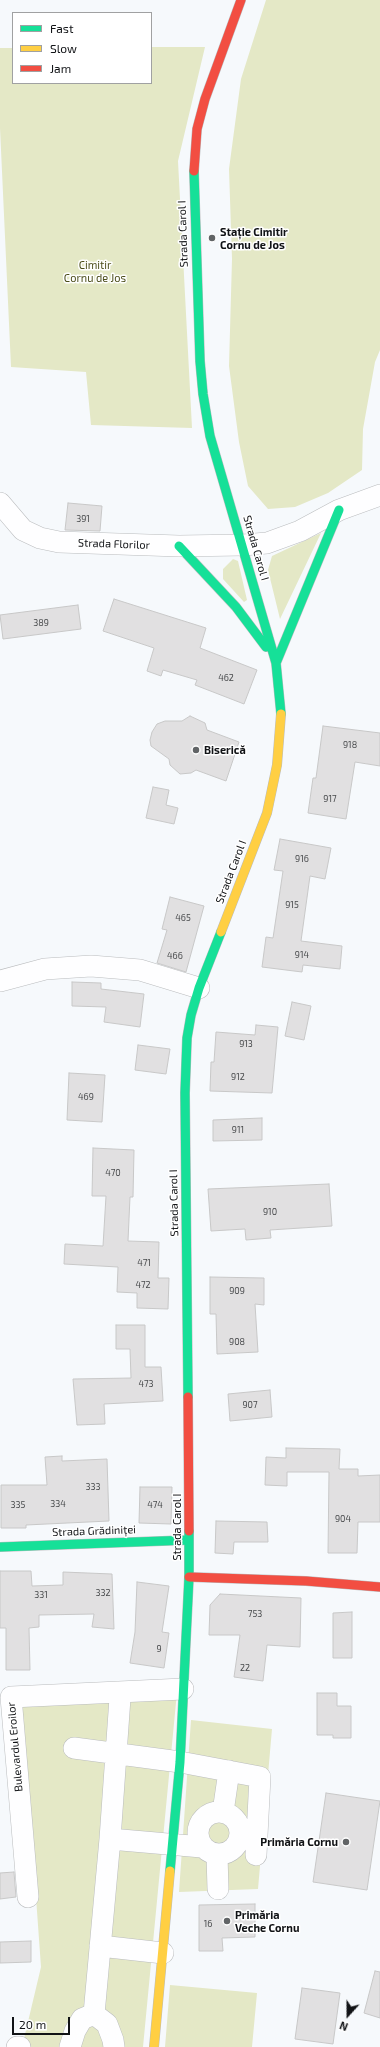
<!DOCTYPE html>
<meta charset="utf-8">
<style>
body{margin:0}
#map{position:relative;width:380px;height:2047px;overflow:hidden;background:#f6f9fc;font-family:"Exo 2",sans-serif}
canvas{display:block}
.legend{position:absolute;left:12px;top:12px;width:140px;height:72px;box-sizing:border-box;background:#fff;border:1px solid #a0a1a2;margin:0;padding:5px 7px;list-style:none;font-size:12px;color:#111316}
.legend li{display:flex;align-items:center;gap:8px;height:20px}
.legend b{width:20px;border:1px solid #a0a1a2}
.north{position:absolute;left:328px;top:1995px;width:40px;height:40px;-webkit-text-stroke:3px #fff;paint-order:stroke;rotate:201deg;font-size:11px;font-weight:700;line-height:16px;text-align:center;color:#111316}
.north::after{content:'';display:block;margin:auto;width:14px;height:18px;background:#111316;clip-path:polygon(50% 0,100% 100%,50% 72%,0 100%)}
.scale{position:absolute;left:12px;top:2017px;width:58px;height:18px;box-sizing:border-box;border:2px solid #111316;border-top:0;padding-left:5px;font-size:12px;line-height:14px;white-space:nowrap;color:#111316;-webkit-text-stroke:3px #fff;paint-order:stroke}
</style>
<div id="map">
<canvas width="380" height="2047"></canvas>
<ul class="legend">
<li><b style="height:5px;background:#16e098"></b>Fast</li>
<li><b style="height:5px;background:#ffcf43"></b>Slow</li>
<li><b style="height:5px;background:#f24e42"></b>Jam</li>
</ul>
<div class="north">N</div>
<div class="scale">20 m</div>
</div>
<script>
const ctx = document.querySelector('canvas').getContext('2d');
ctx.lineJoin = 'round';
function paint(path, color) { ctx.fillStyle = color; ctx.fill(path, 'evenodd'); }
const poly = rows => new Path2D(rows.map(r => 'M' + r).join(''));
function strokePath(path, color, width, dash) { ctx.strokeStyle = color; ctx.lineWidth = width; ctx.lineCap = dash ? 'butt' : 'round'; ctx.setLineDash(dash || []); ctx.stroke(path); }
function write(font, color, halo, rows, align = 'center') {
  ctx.font = font + ' "Exo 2",sans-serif'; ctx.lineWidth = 3; ctx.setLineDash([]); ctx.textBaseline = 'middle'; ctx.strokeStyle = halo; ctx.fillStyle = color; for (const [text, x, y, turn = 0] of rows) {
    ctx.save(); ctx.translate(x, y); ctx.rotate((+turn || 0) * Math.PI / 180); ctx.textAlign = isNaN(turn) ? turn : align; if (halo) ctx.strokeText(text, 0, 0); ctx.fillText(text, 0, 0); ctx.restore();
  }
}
paint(poly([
 [266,0,380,0,380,350,375,362,363,429,362,470,328,493,295,507,268,509,248,486,239,442,229,366,232,259,229,169,241,79],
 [151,47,205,47,178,161,192,428,91,425,86,372,11,367,0,128,0,48,13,48,13,83,151,83],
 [321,533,280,619,268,570,272,556],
 [233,559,238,561,247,600,244,602,223,579,223,569],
 [177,1692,143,2047,22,2047,41,1967,22,1702],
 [191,1720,272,1729,258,1889,179,1892],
 [170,1985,257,1993,252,2047,165,2047]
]), '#e4e8c6');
const building = poly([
 [68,503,102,506,100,531,65,530,68,503],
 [114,599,206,628,200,648,257,670,244,704,195,685,197,680,163,670,161,676,147,671,154,648,103,631,114,599],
 [78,605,81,629,3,639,0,615,78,605],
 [190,716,205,723,207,730,239,742,226,781,196,770,191,773,180,774,170,765,169,759,151,746,150,740,152,732,157,724,165,721,182,721,190,716],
 [323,726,380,733,380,766,355,762,346,819,308,813,313,778,316,778,323,726],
 [153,787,169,790,166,805,178,808,174,824,146,818,153,787],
 [280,839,331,848,325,879,310,876,301,941,342,946,340,969,303,965,302,972,262,967,266,937,273,938,283,871,274,870,280,839],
 [170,897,204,906,186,972,157,963,167,930,162,929,170,897],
 [72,982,101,983,101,989,144,994,140,1027,104,1022,106,1007,72,1006,72,982],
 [292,1002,311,1006,304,1040,285,1036,292,1002],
 [256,1025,278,1027,272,1093,210,1091,211,1062,214,1062,216,1032,255,1035,256,1025],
 [138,1045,170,1049,166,1074,135,1070,138,1045],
 [69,1073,105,1075,102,1122,67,1120,69,1073],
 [262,1118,262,1140,213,1141,213,1120,262,1118],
 [93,1148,134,1150,133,1197,130,1197,128,1241,159,1242,158,1278,169,1278,168,1309,137,1308,137,1293,117,1292,118,1267,64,1264,65,1244,103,1246,106,1196,92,1196,93,1148],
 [329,1184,332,1226,270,1230,271,1238,246,1240,245,1229,211,1231,208,1189,329,1184],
 [210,1277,264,1278,264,1305,255,1304,258,1352,217,1354,216,1314,210,1314,210,1277],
 [116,1325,145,1325,145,1367,161,1367,163,1401,104,1404,105,1424,77,1425,73,1379,131,1378,130,1349,116,1349,116,1325],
 [270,1390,272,1417,230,1421,228,1394,270,1390],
 [286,1448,340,1449,339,1469,358,1469,358,1476,380,1475,380,1522,358,1522,357,1553,328,1553,329,1472,287,1472,287,1486,265,1485,266,1457,286,1458,286,1448],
 [62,1456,62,1461,107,1459,109,1521,26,1525,26,1528,1,1528,1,1485,47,1485,45,1457,62,1456],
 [140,1487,172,1487,171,1524,139,1523,140,1487],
 [216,1521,267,1522,268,1542,234,1542,233,1554,215,1553,216,1521],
 [0,1571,31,1571,32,1586,63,1585,63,1572,112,1574,114,1629,92,1627,94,1614,39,1615,39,1627,29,1628,30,1670,6,1670,6,1628,0,1628,0,1571],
 [137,1582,169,1586,162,1632,169,1633,164,1668,130,1663,135,1632,137,1582],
 [220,1594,301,1598,300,1647,267,1645,263,1681,234,1677,240,1635,209,1635,210,1605,220,1594],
 [352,1612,352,1658,333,1658,333,1613,352,1612],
 [317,1693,337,1693,337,1706,351,1706,351,1738,333,1738,333,1735,317,1735,317,1693],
 [326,1793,380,1801,367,1890,313,1882,326,1793],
 [14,1872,16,1897,0,1899,0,1873,14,1872],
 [255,1904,255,1937,222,1938,223,1951,199,1951,199,1905,255,1904],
 [31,1941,31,1962,0,1963,0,1942,31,1941],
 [375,1971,380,1972,380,2018,364,2013,375,1971],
 [302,1988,340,1993,333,2044,295,2039,302,1988]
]);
paint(building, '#e1e0e1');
strokePath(building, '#c8c8c8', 1);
const street = poly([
 [0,503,23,530,40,538,59,542,179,546,243,545,267,543,300,531,339,510,380,495],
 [0,981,45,969,91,966,140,970,199,988],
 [74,1748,180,1762,260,1777,256,1855],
 '198 1833a21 21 0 1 1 42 0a21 21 0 1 1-42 0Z',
 [223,1812,229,1771],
 [110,1839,202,1847],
 [217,1855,218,1889],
 [28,1897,11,1697,183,1689],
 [100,1946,163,1953],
 [94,2014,110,1839,120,1698],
 [94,2014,107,2024,113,2040,114,2047],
 [17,2047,20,2047],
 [70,2047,75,2031,82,2019,94,2014]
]);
const fast = poly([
 [194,171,200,361,203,394,210,436,276,663,281,714],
 [179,546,236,607,266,647],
 [276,663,339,510],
 [188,1397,185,1093,187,1038,191,1015,199,988,221,932],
 [0,1547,189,1540],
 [170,1871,180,1762,189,1577,189,1531]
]);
const slow = poly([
 [221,932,267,813,277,765,281,714],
 [154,2047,170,1871]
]);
const jam = poly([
 [194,171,197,129,205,99,241,0],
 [188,1397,189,1531],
 [189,1577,306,1581,380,1587]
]);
strokePath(street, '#babcbe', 22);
strokePath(fast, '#babcbe', 10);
strokePath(slow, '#babcbe', 10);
strokePath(jam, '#babcbe', 10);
strokePath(street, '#fefeff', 21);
strokePath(fast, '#16e098', 9);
strokePath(slow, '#ffcf43', 9);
strokePath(jam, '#f24e42', 9);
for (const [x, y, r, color] of [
 [212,238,4,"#616466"],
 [196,750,4,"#616466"],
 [346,1842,4,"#616466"],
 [227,1921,4,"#616466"]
]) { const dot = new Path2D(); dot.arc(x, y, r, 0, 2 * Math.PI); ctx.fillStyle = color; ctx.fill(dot); strokePath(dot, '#fff', 1.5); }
write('9px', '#484a4c', null, [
 ["391",83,519],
 ["389",41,623],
 ["462",226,678],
 ["918",350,745],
 ["917",330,799],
 ["916",302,859],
 ["915",292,905],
 ["465",183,918],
 ["914",302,955],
 ["466",175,956],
 ["913",246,1044],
 ["912",238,1077],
 ["469",86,1097],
 ["911",238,1130],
 ["470",113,1173],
 ["910",270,1212],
 ["471",144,1263],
 ["472",143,1285],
 ["909",237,1291],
 ["908",237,1342],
 ["473",146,1384],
 ["907",250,1405],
 ["333",93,1487],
 ["334",58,1504],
 ["335",18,1505],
 ["474",155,1505],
 ["904",343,1519],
 ["332",103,1593],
 ["331",41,1595],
 ["753",255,1614],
 ["9",159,1649],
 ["22",245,1668],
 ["16",208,1924]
]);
write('bold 11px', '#111316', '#fff', [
 ["Stație Cimitir",220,232],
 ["Cornu de Jos",220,245],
 ["Biserică",204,750],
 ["Primăria Cornu",338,1842,"right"],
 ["Primăria",235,1915],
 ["Veche Cornu",235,1928]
], 'left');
write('11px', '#111316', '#fff', [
 ["Strada Carol I",183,234,-92],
 ["Strada Florilor",114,544,2],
 ["Strada Carol I",256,548,74],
 ["Strada Carol I",231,872,-69],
 ["Strada Carol I",174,1203,-91],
 ["Strada Carol I",177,1527,-90],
 ["Strada Grădiniței",94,1531,-2],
 ["Bulevardul Eroilor",15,1747,-95]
]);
write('11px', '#4b4d1a', '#fff', [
 ["Cimitir",95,265],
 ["Cornu de Jos",95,278]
]);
</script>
